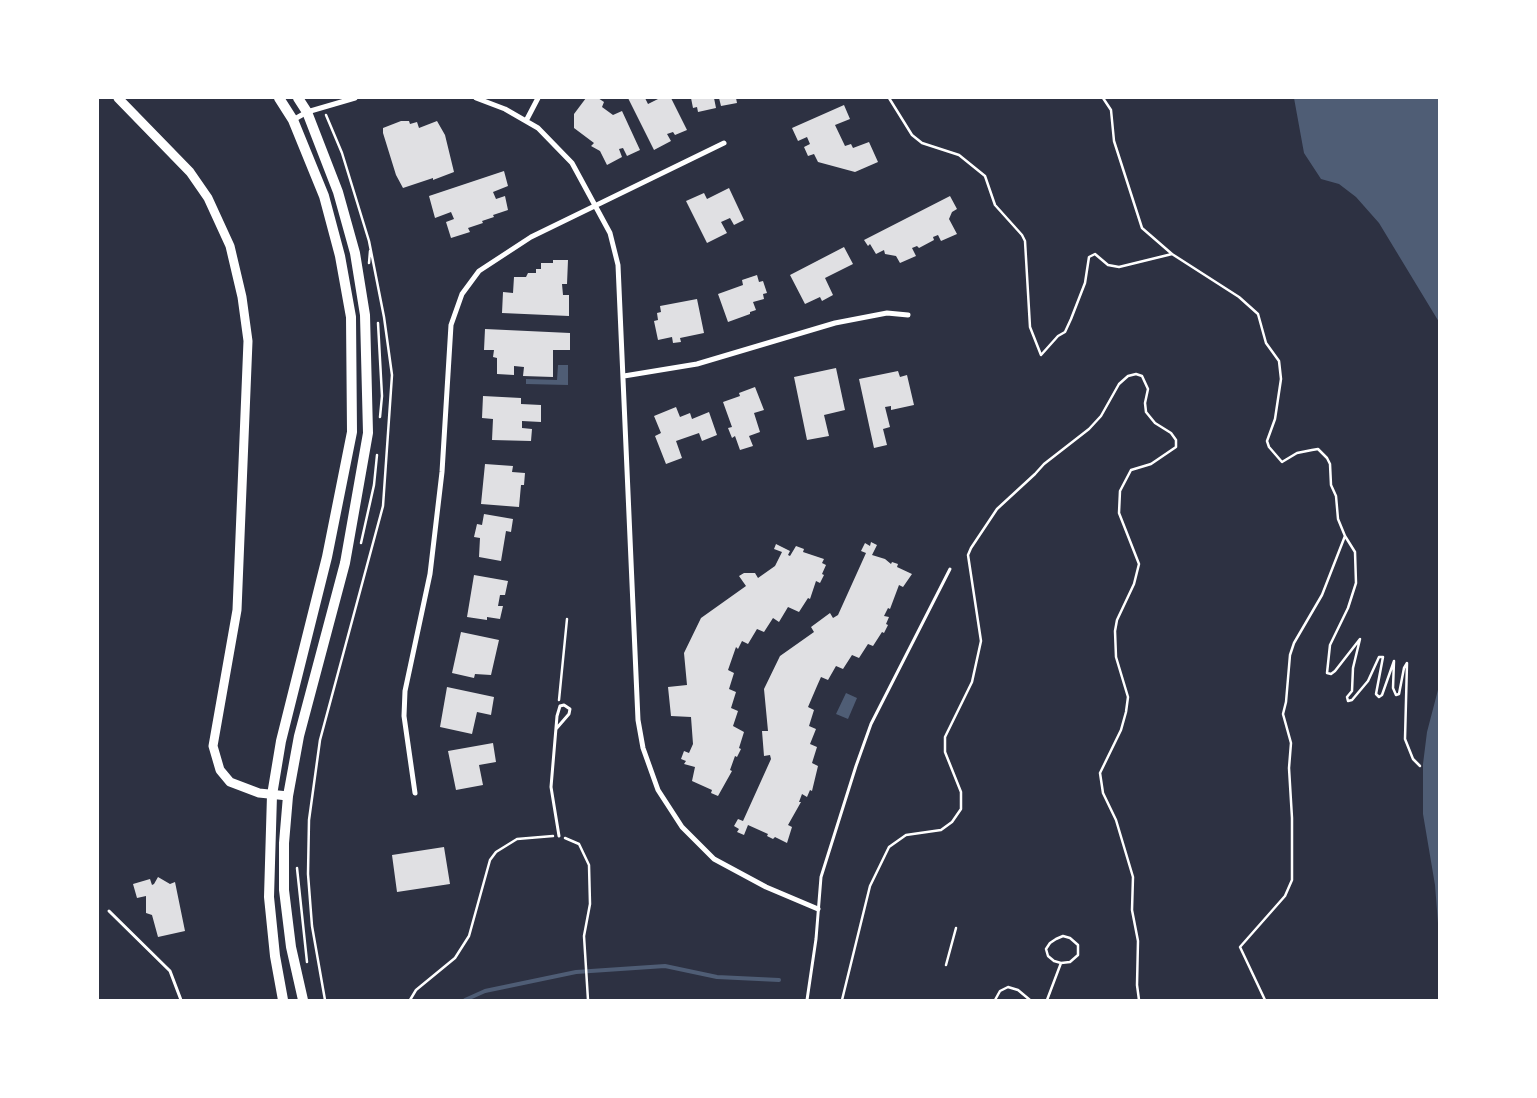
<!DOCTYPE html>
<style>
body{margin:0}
#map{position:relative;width:1537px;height:1098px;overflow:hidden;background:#2d3142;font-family:"Varela Round",sans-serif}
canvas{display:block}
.frame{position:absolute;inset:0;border:99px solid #fff;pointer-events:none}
</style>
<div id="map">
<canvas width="1537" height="1098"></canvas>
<div class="frame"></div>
</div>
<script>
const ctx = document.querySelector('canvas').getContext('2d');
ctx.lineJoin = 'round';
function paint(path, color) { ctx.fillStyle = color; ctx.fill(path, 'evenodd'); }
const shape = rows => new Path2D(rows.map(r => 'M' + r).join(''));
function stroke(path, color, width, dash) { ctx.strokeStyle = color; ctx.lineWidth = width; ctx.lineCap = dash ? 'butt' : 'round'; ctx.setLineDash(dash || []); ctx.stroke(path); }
paint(shape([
 [1294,98,1439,98,1439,322,1379,223,1356,197,1339,184,1321,179,1304,153],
 [558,365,568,365,568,385,526,384,526,379,557,380],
 [1439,686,1439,936,1435,885,1423,814,1423,764,1427,732],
 [846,693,857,698,848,719,836,714]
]), '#4f5d75');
stroke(shape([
 [465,1000,485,991,576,972,665,966,717,977,779,980]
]), '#4f5d75', 4);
paint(shape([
 [586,98,598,98,604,102,602,107,613,115,622,111,640,150,627,156,623,148,619,149,622,157,607,165,600,151,591,146,594,143,574,128,574,114],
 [628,98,645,98,648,104,660,98,671,98,687,130,675,135,673,132,667,134,671,141,654,150],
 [691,98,714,98,716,108,698,112,697,107,693,108],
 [719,98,736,98,737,103,721,106],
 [844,105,850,119,835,125,845,146,851,144,853,148,869,142,878,162,855,172,818,162,814,154,808,156,804,147,810,144,807,137,798,141,792,128],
 [401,121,409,121,410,124,417,122,419,128,437,121,445,135,454,172,433,180,433,178,403,188,396,175,383,133,383,128],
 [504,171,508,186,493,192,496,199,505,196,508,210,493,215,494,217,482,221,483,223,468,228,470,232,451,238,446,222,454,219,451,212,435,218,429,196],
 [729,188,744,220,734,225,730,218,721,222,727,233,707,243,686,201,704,193,707,199],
 [950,196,957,209,952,212,949,219,957,234,941,241,938,235,933,237,934,240,919,248,917,246,912,248,916,256,900,263,896,256,885,254,884,250,876,254,870,244,868,246,864,240],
 [844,247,853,264,825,278,833,295,822,301,820,297,805,304,790,275],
 [553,260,568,260,567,284,562,284,563,295,569,295,569,316,502,313,503,292,513,293,514,277,526,277,528,273,536,273,536,269,541,269,541,263,553,263],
 [757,275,759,282,763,281,767,293,763,294,764,299,753,302,756,310,750,312,750,314,728,322,718,294,743,285,742,280],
 [697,299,704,333,680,338,681,342,673,343,672,337,658,340,654,321,658,320,657,313,661,312,660,306],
 [485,329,570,333,570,350,553,350,553,377,523,376,524,367,514,366,514,375,497,374,497,358,493,357,494,350,484,350],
 [836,368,845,410,824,415,829,436,807,440,794,377],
 [898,371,900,377,907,375,914,405,891,410,891,406,885,407,890,427,883,429,887,445,874,448,859,379],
 [755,387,764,410,754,413,760,432,749,436,753,446,740,450,735,436,732,438,728,428,732,427,723,402,740,396,739,393],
 [483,396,521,398,521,404,541,405,541,422,522,421,522,428,532,429,531,441,492,440,493,419,482,418],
 [676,407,680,417,690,413,692,419,709,412,717,435,702,441,699,433,676,441,682,458,666,464,655,436,661,433,654,416],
 [485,464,513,466,512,472,525,473,524,485,521,485,519,507,481,504],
 [484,514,513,519,511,532,506,531,501,561,479,557,480,538,474,537,477,524,482,525],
 [871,542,877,545,872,555,885,559,891,564,892,562,898,564,897,567,912,574,903,587,899,585,890,609,888,608,884,616,889,617,886,624,888,625,884,633,882,632,873,646,868,644,859,658,852,655,843,669,836,666,828,680,821,677,817,686,808,707,814,710,809,726,816,729,810,744,817,747,812,763,818,766,812,791,810,790,807,797,802,794,799,802,801,802,788,825,792,827,787,843,775,837,773,839,767,836,768,834,748,825,744,835,737,832,739,829,734,826,738,819,743,821,771,759,770,755,764,756,762,731,768,731,764,689,780,656,814,632,811,627,830,613,833,618,838,615,866,553,861,551,865,543,870,546],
 [776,544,790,551,788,555,790,556,796,546,804,549,803,552,824,559,822,563,826,565,822,574,824,575,820,583,816,581,810,599,808,598,799,612,788,607,779,622,773,618,764,632,757,629,748,644,742,641,738,649,736,647,728,670,734,673,729,689,736,692,731,708,738,711,733,726,744,732,739,748,741,749,737,757,735,756,730,770,732,771,718,796,711,793,712,790,692,781,695,767,684,764,686,761,681,759,684,751,689,753,693,744,691,717,671,716,668,687,687,685,684,653,701,618,746,586,739,576,744,573,755,573,758,578,775,566,782,552,774,549],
 [474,575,508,581,505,595,500,595,498,606,503,606,500,619,487,617,487,620,467,617],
 [461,632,499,640,491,675,475,674,474,678,452,673],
 [447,687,494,697,491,715,477,712,472,734,440,727],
 [493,743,496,762,479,765,483,785,456,790,448,751],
 [444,847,450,884,397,892,392,855],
 [158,877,170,884,175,882,185,931,158,937,152,915,146,913,146,896,137,898,133,884,150,879,152,885,154,884]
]), '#e0e0e3');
stroke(shape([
 [889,98,912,135,922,143,959,155,985,176,995,205,1022,235,1025,241,1030,327,1041,355,1058,336,1065,332,1071,319,1085,283,1089,257,1095,254,1108,265,1119,267,1172,254],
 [1103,98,1111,110,1114,141,1142,228,1172,254,1239,297,1258,314,1266,343,1279,361,1281,379,1275,419,1267,441,1269,447,1282,462,1297,453,1312,450,1318,449,1327,458,1330,464,1331,485,1336,496,1338,519,1345,536,1322,595,1294,643,1290,655,1286,702,1283,714,1291,743,1289,768,1292,818,1292,880,1285,896,1240,947,1265,1000],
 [369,263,370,251],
 [378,323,382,396,380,417],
 [1345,536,1355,552,1356,583,1348,608,1330,645,1327,673,1331,674,1335,671,1360,639,1353,668,1352,691,1347,697,1348,701,1352,700,1368,681,1379,657,1383,657,1376,694,1379,697,1382,695,1394,661,1393,688,1396,695,1399,694,1404,668,1407,663,1405,739,1413,759,1420,766],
 [361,543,374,485,377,455],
 [559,700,567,619],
 [565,838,579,844,589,865,590,904,584,936,588,1000],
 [297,868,307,962],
 [946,965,956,928],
 [325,1000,312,926,308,874,309,820,320,740,383,506,392,375,384,317,369,241,342,153,326,115],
 [410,1000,416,990,455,958,469,936,490,860,496,852,517,839,553,836],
 [842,1000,870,886,889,847,906,835,941,830,952,822,961,809,961,792,945,752,945,737,972,682,981,641,968,555,971,548,997,509,1035,474,1044,464,1089,429,1101,416,1119,384,1128,376,1136,374,1142,376,1148,389,1145,403,1146,412,1155,423,1171,433,1176,440,1176,447,1151,464,1131,470,1120,491,1119,513,1139,564,1134,584,1117,620,1115,631,1116,657,1128,697,1126,712,1121,730,1100,773,1103,793,1116,820,1133,877,1132,910,1138,941,1137,985,1139,1000],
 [995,1000,1000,991,1008,987,1018,990,1030,1000],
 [1047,1000,1061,963,1054,961,1048,956,1046,949,1050,943,1056,939,1063,936,1070,938,1078,945,1078,955,1070,962,1061,963]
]), '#fff', 2.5);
stroke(shape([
 [556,729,569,714,570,709,564,705,560,706,557,716,551,787,559,836],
 [109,911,170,971,181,1000],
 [807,1000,816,939,821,877,856,766,871,724,950,569]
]), '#fff', 3);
stroke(shape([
 [476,98,505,109,538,128,572,163,610,233,618,265,638,720,643,748,658,790,682,827,714,859,766,887,818,909],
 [293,120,307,112,355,98],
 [526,121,538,98],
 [624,376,697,364,835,323,887,313,908,315],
 [415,793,404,716,405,691,430,574,442,472,451,325,462,294,479,271,531,237,724,143]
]), '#fff', 5);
stroke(shape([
 [118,98,190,172,208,198,230,246,242,297,248,341,237,610,213,746,220,770,230,782,259,793,288,796]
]), '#fff', 9);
stroke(shape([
 [279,98,293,120,324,196,340,256,351,317,352,432,327,557,281,741,272,795,269,897,275,956,283,1000],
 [298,98,307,112,338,192,355,253,365,315,368,433,345,563,299,736,288,796,284,843,284,890,291,947,303,1000]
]), '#fff', 10);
</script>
